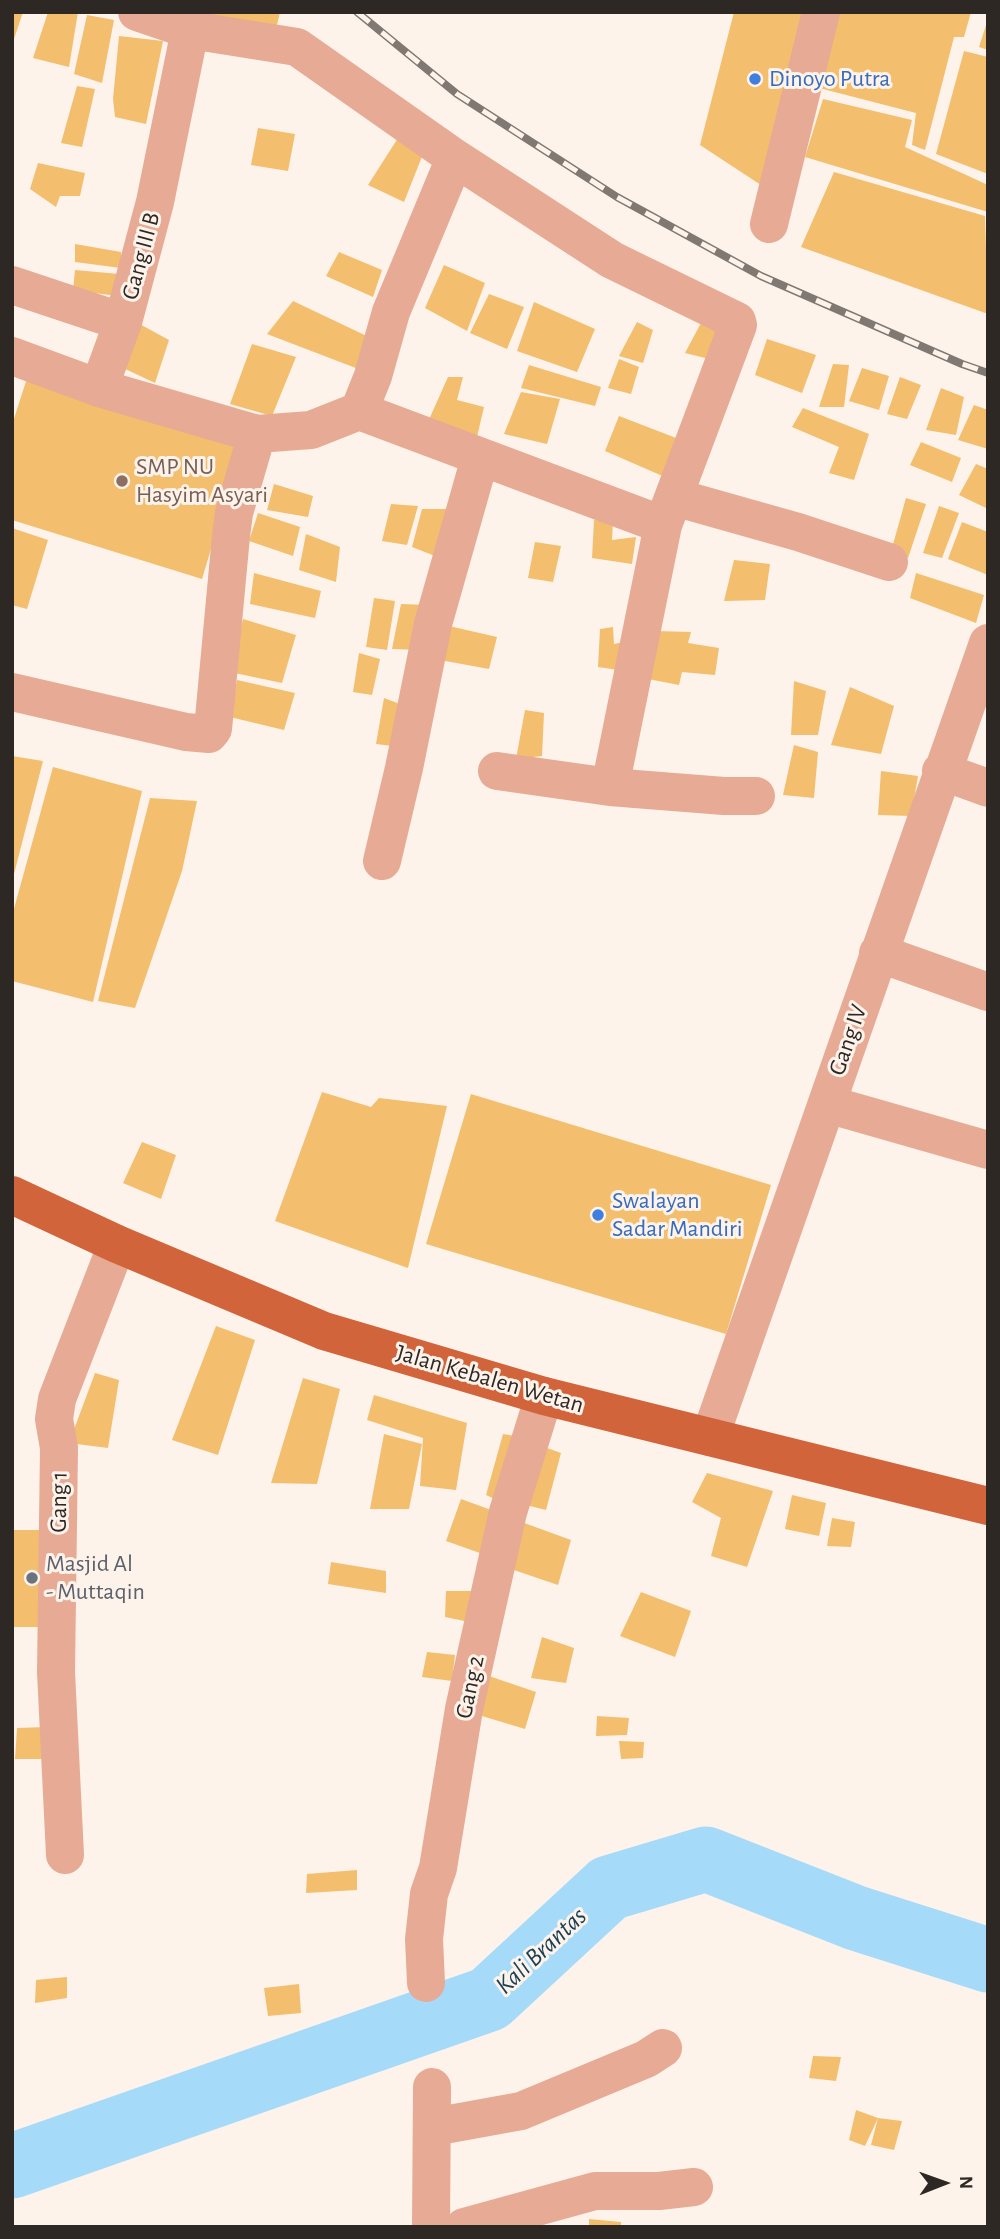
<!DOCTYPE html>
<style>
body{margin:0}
#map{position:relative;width:1000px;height:2239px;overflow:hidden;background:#fef3ea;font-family:"Alegreya Sans",sans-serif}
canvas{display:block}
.frame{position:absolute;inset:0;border:14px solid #2d2824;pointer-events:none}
.north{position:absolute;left:909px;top:2148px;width:70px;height:70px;-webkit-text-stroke:5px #fef3ea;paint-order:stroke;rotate:89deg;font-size:19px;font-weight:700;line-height:28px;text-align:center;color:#2d2824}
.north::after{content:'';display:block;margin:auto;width:24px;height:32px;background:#2d2824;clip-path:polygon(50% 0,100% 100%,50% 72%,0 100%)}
</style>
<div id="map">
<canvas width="1000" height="2239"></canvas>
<div class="frame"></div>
<div class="north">N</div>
</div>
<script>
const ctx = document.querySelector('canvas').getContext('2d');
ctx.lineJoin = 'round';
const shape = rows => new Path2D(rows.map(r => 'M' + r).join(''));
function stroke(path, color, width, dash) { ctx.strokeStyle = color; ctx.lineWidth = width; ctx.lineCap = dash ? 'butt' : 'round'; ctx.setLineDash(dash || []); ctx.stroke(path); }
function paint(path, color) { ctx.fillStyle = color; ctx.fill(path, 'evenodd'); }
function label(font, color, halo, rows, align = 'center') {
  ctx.font = font + ' "Alegreya Sans",sans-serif'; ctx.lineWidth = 6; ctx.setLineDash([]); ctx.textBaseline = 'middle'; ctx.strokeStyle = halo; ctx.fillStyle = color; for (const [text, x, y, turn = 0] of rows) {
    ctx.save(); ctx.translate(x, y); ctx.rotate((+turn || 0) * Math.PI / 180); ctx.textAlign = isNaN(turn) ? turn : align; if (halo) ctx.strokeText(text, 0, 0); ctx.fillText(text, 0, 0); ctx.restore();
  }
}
stroke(shape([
 [12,2166,489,1999,609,1888,706,1859,856,1918,988,1960]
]), '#a6daf9', 65);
paint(shape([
 [12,12,23,12,13,42,12,41],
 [48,12,78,12,69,67,33,58],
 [173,12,280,12,275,34],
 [734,12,811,12,767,189,700,145],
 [836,12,971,12,964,37,954,37,925,150,912,145,916,113,819,88],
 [87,15,114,20,102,83,74,74],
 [987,22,988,22,988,50,979,47],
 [119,36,163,41,146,124,115,117,113,99],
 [964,51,988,57,988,174,936,154],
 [77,86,95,89,82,147,61,143],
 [823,99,912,120,905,147,988,185,988,212,805,157],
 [258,128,295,134,288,171,251,165],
 [398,138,425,149,404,202,368,185],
 [38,163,85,173,80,196,60,196,56,207,30,189],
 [834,172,985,216,988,314,801,247],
 [75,244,121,252,121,268,75,262],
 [339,252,382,270,373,297,326,276],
 [444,265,485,283,467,331,425,308],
 [75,270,119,274,117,296,73,290],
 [489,294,524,307,507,349,470,333],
 [293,301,373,339,361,370,267,334],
 [534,302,595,329,577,372,517,351],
 [702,321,723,334,717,361,685,353],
 [136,322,169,340,155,383,121,367],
 [637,322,653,330,643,363,619,356],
 [767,339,816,355,802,393,755,375],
 [252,344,296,357,272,416,230,404],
 [619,359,639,367,631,394,608,388],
 [833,364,849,365,844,407,819,407],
 [529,365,601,387,595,406,521,388],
 [862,368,889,376,879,410,849,401],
 [28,375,243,442,202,579,12,520,12,425],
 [448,377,463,377,457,400,484,407,476,441,427,424],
 [900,377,921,385,907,419,887,414],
 [941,388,964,397,956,435,926,430],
 [521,392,560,399,547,444,504,434],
 [974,405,988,410,988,449,958,440],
 [803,408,869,434,854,480,829,473,839,447,792,427],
 [619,416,684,441,674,481,605,451],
 [921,442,961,458,952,482,910,465],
 [976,464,988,469,988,509,959,495],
 [274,484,313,496,308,517,267,510],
 [906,498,926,504,908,558,892,548],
 [391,504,418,506,407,545,382,541],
 [939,506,959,513,942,558,923,553],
 [422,509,447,509,440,558,412,547],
 [258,513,300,527,293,556,249,541],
 [594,520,613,521,612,540,636,537,632,564,592,558],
 [962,522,988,532,988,575,948,559],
 [12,528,48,540,27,609,12,605],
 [306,534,340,547,336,582,299,570],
 [535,542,561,546,553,582,528,578],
 [734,560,770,564,765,600,724,601],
 [254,573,321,591,315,618,250,604],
 [916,573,984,595,976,623,910,598],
 [374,598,395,601,387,650,366,647],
 [401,604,429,605,423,650,392,649],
 [243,619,296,635,282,683,230,672],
 [449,626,497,637,489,669,440,660],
 [613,627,614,644,628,641,625,671,598,667,600,629],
 [655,631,691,632,688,643,719,648,715,675,682,672,679,685,648,679],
 [359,653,380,659,372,695,353,692],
 [237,680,295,693,284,730,230,717],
 [794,681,826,691,818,735,791,735],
 [850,687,894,706,881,754,831,745],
 [384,698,408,707,401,747,376,744],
 [525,710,544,713,542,756,516,759],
 [794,745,818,752,814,798,783,795],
 [12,756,43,761,13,878,12,878],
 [53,767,142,791,93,1002,12,981,12,916],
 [881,771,918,776,911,816,878,815],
 [150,798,197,801,182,871,135,1008,98,1001],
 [322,1092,371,1107,379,1098,447,1106,408,1268,275,1221],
 [471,1094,771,1185,726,1334,426,1244],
 [142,1142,176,1155,161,1199,123,1183],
 [216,1326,255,1340,218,1455,172,1440],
 [95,1373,119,1380,108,1448,69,1443],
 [303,1378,340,1389,317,1484,271,1483],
 [374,1395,467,1423,456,1490,420,1486,423,1438,367,1420],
 [384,1434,422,1444,409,1509,370,1509],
 [503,1434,527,1438,508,1505,486,1495],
 [536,1444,561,1453,546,1510,522,1504],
 [707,1473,773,1491,747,1567,711,1556,721,1518,692,1502],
 [792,1495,826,1503,819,1536,785,1529],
 [461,1499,505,1515,494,1558,446,1541],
 [832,1518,855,1522,851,1547,827,1546],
 [516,1520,571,1540,558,1585,502,1566],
 [12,1530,51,1530,51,1627,12,1627],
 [331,1562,386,1571,386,1593,328,1584],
 [446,1591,479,1591,474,1623,445,1617],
 [641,1592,691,1611,675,1657,620,1636],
 [542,1637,574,1648,566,1683,531,1678],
 [427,1652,455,1655,452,1681,422,1677],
 [483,1674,536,1692,525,1729,472,1713],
 [597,1716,629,1718,627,1735,596,1736],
 [46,1727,45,1759,15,1759,17,1728],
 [619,1741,644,1742,643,1758,621,1759],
 [357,1870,357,1890,306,1893,307,1874],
 [67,1977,67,1998,35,2003,36,1980],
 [299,1984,301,2013,268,2016,264,1988],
 [813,2056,841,2057,836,2081,809,2078],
 [856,2110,878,2118,902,2121,894,2150,871,2145,878,2118,865,2146,849,2140],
 [589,2219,621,2222,621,2227,589,2227]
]), '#f3be6e');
stroke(shape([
 [137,12,190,30,297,47,455,158,612,260,737,321,738,325,663,525,610,787],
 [455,158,391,312,373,376,359,411,663,525],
 [769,224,821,12],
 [12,285,123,322],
 [12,356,99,388,123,322,155,202,190,30],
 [257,434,311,430,359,411],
 [674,497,798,532,889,562],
 [12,692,186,732,209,734,213,729,231,536,234,513,257,434,99,388],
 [497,771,610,787,724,796,756,796],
 [941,771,988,788],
 [382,861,404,768,433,624,480,458],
 [878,953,988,992],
 [827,1104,988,1150],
 [710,1437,988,643],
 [65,1855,56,1672,59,1448,54,1419,57,1399,117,1244],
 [426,1983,424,1939,429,1894,438,1868,464,1709,508,1512,544,1396],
 [433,2127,521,2111,646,2059,663,2048],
 [431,2227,432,2087],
 [464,2227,595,2191,659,2191,694,2187]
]), '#e7aa94', 38);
stroke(shape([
 [12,1195,117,1244,324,1331,544,1396,988,1506]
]), '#d1643b', 38);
const rail = shape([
 [357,12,457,94,617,197,761,276,962,364,988,373]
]);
stroke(rail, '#807973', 8);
stroke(rail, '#fef3ea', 5, [16]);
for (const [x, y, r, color] of [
 [755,79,7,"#3f7fe0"],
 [122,481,7,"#8d6e63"],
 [598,1215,7,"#3f7fe0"],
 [32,1578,7,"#6b7280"]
]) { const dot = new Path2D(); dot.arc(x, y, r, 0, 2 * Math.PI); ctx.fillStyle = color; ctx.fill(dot); stroke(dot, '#fef3ea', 2.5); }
label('24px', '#366cbe', '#fef3ea', [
 ["Dinoyo Putra",769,79],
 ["Swalayan",612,1201],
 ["Sadar Mandiri",612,1229]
], 'left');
label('24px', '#2d2824', '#fef3ea', [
 ["Gang III B",141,256,-75],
 ["Gang IV",848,1040,-71],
 ["Jalan Kebalen Wetan",490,1379,16],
 ["Gang 1",59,1502,-89],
 ["Gang 2",470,1687,-78]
]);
label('24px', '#785e54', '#fef3ea', [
 ["SMP NU",136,467],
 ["Hasyim Asyari",136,495]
], 'left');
label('24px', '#5b616d', '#fef3ea', [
 ["Masjid Al",46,1564],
 ["- Muttaqin",46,1592]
], 'left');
label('italic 26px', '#194156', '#fef3ea', [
 ["Kali Brantas",541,1951,-43]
]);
</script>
